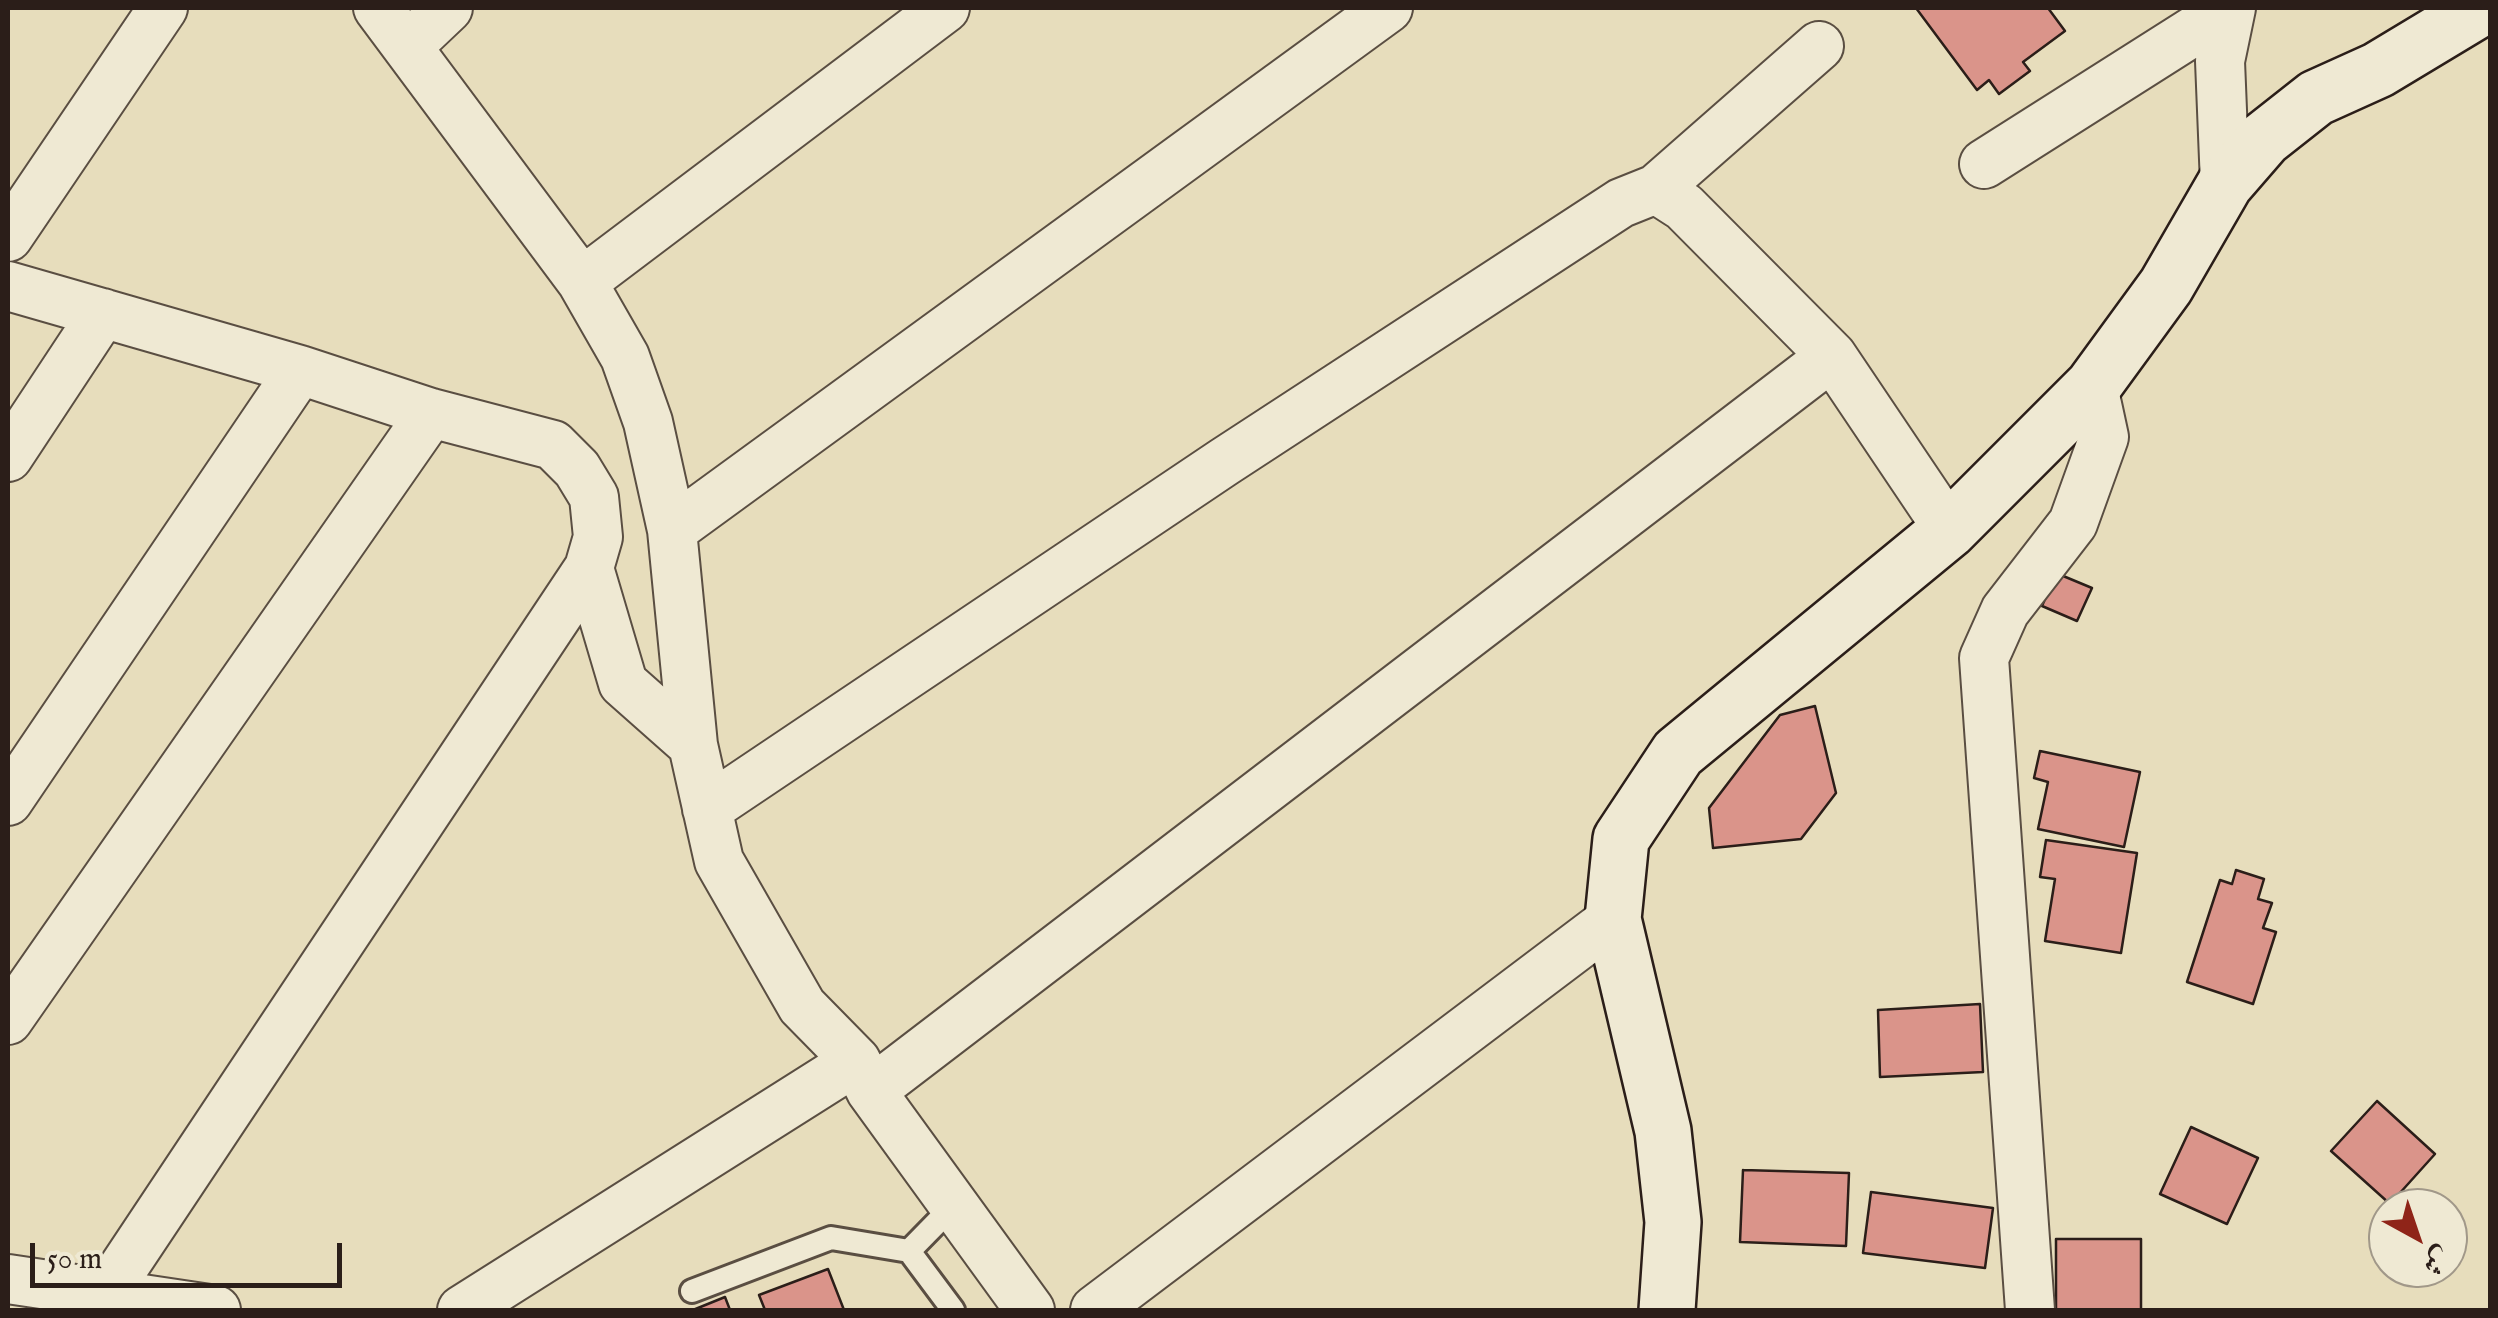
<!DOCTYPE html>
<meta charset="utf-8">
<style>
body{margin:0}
#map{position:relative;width:2498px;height:1318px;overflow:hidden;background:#e7ddbc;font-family:"IM FELL English",Amiri,serif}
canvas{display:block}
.frame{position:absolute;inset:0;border:10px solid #2b1e19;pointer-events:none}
.north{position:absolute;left:2368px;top:1188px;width:100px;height:100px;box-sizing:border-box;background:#efe9d3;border:2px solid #a19889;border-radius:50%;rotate:140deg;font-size:28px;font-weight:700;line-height:40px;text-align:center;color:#2b1e19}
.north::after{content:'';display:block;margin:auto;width:35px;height:45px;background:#8f2418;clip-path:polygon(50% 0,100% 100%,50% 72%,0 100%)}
.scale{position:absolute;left:30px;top:1243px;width:312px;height:45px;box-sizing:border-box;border:5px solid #2b1e19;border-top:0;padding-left:12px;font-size:30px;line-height:35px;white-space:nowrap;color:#2b1e19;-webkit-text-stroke:8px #efe9d3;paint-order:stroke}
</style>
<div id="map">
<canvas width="2498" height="1318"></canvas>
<div class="frame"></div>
<div class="north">ش</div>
<div class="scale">50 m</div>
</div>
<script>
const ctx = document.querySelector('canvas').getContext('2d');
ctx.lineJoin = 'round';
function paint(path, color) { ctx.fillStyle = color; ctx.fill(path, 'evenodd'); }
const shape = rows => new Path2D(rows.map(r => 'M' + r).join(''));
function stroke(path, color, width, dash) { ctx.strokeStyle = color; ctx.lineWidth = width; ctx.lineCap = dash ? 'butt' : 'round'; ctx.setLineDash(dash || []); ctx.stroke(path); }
const building = shape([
 [1916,8,2048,8,2065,31,2023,62,2030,71,1999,94,1989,80,1977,90,1916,8],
 [2056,573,2092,588,2077,621,2042,606,2056,573],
 [1815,706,1836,793,1801,839,1713,848,1709,808,1780,715,1815,706],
 [2040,751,2140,772,2124,847,2038,829,2048,782,2034,778,2040,751],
 [2046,840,2137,853,2121,953,2045,941,2055,879,2040,877,2046,840],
 [2236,870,2264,879,2258,899,2272,903,2263,928,2276,932,2253,1004,2187,982,2220,880,2232,884,2236,870],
 [1980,1004,1983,1072,1880,1077,1878,1010,1980,1004],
 [2377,1101,2435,1154,2390,1204,2331,1151,2377,1101],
 [2191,1127,2258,1158,2227,1224,2160,1194,2191,1127],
 [1743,1170,1849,1173,1846,1246,1740,1242,1743,1170],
 [1871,1192,1993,1208,1985,1268,1863,1253,1871,1192],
 [2056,1239,2141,1239,2141,1310,2056,1310,2056,1239],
 [828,1269,844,1310,765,1310,759,1295,828,1269],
 [725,1297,730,1310,693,1310,725,1297]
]);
paint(building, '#da948a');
stroke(building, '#2b1e19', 2.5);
const lane = shape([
 [909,1251,956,1203],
 [692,1291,831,1238,909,1251,953,1310]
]);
const street = shape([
 [378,8,582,282,625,357,648,422,672,530,693,745,719,861,802,1006,856,1061,871,1091,1030,1310],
 [409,45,448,8],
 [1984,164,2230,8],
 [2225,184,2220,61,2231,8],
 [1656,189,1819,46],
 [8,237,163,8],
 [582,282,945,8],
 [8,286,300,370,431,413,553,445,577,469,594,497,598,537,589,568,105,1295],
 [8,457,103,313],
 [672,530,1388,8],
 [589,568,623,683,693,745],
 [8,801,300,370],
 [707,809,1224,462,1621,203,1656,189,1684,207,1832,356,1949,530],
 [8,1020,431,413],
 [871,1091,1832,356],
 [8,1279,216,1310],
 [462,1310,856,1061],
 [1095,1310,1613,919],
 [2030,1310,1984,658,2005,611,2073,523,2104,437,2093,386]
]);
const secondary = shape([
 [1667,1310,1673,1222,1663,1131,1613,919,1621,839,1678,753,1949,530,2093,386,2166,286,2225,184,2264,139,2316,98,2378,70,2481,8]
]);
stroke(lane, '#5a4e42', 28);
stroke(street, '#5a4e42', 52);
stroke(secondary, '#2b1e19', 60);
stroke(lane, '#efe9d3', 22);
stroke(street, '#efe9d3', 48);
stroke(secondary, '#efe9d3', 55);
</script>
